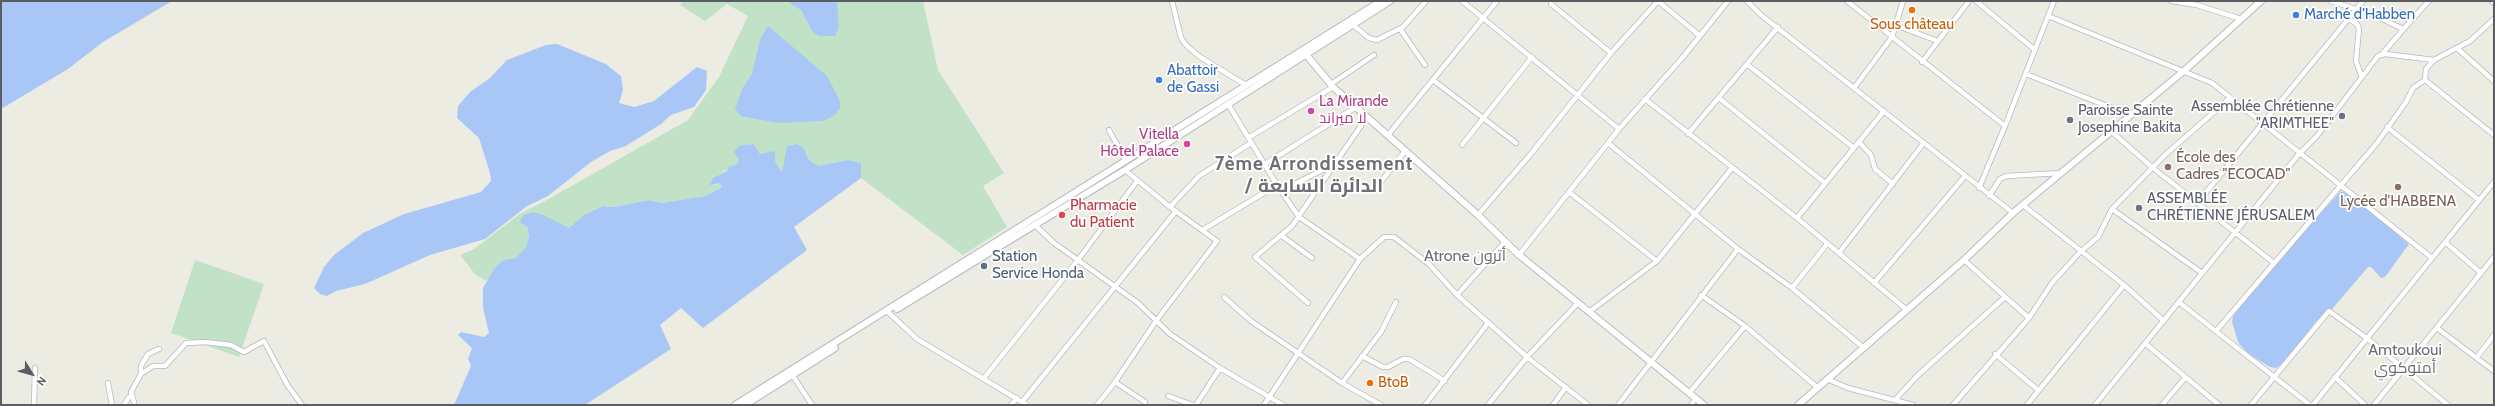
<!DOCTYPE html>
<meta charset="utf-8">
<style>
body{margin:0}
#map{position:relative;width:2495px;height:406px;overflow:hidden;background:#ecece3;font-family:Cabin,sans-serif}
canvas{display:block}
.frame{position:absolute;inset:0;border:2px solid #5b5d62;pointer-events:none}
.north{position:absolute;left:12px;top:354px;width:40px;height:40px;-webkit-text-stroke:3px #fff;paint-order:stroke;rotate:127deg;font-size:11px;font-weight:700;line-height:16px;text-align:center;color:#5b5d62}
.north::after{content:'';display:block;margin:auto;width:14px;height:18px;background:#5b5d62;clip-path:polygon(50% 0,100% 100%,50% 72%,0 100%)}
</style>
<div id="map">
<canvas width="2495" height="406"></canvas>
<div class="frame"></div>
<div class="north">N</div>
</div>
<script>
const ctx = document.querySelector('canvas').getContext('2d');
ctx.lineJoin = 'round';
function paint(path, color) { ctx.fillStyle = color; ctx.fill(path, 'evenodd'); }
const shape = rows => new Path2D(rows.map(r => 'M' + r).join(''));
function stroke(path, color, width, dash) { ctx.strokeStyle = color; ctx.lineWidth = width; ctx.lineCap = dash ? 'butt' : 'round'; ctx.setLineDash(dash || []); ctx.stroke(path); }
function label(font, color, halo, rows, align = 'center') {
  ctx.font = font + ' Cabin,Cairo,sans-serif'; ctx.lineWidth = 3.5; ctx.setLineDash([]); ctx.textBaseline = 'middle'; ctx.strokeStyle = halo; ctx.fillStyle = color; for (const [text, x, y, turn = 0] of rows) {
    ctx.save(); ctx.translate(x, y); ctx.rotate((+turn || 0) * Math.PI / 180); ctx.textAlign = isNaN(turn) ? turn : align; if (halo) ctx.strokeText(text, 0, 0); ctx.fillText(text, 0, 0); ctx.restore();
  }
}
paint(shape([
 [683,1,923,1,938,70,1004,173,983,186,1007,227,963,255,861,178,860,163,848,160,818,166,809,160,804,149,782,172,766,154,760,154,754,144,741,145,739,160,736,165,714,177,714,185,720,182,722,187,705,196,662,203,649,200,614,207,603,206,584,215,569,229,533,212,527,227,529,236,526,247,516,258,503,260,486,281,475,274,460,255,474,249,521,213,545,201,688,120,719,77,748,16,727,4,705,21,680,5],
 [195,260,264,284,239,357,171,333]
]), '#c1e2c7');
paint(shape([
 [1,1,172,1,103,42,68,69,1,109],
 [787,1,837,1,839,28,835,36,819,36,813,32,801,10],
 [768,26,827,76,840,101,840,108,835,115,823,121,777,123,741,116,735,109,742,89,752,74,760,40],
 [557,44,606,64,621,76,623,90,619,103,634,107,654,101,697,67,707,71,706,90,694,107,671,115,661,124,626,146,610,151,591,162,548,196,527,206,485,239,430,255,365,284,336,291,327,296,320,294,314,288,324,267,334,255,363,233,404,214,481,192,491,181,490,173,479,138,457,118,458,106,470,92,490,78,507,60,546,45],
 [754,144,760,154,775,151,775,162,782,172,787,146,797,144,804,149,809,160,818,166,848,160,861,163,861,178,794,227,807,250,703,328,681,308,660,325,671,349,585,405,454,405,471,366,468,359,472,348,458,335,461,332,484,337,489,333,483,308,483,288,494,269,503,260,516,258,526,247,529,236,527,227,520,222,523,215,533,212,541,214,569,228,584,215,603,206,614,207,649,200,662,203,705,196,722,187,720,183,709,185,714,177,727,171,729,166,736,165,739,160,734,152,736,149,741,145],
 [2341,191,2352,196,2409,244,2385,277,2381,278,2371,267,2368,267,2333,308,2315,322,2290,357,2276,368,2270,367,2247,353,2238,342,2232,322,2234,311,2292,244]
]), '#a9c7f6');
const street = shape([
 [1172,1,1181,38,1186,45,1200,57,1246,85],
 [1462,1,1619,129],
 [1658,1,1700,36],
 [1747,1,1761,15,2013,213],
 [1847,1,2005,126,2054,1],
 [1976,1,2035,50],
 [2171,1,2197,5,2241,19],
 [2331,1,2376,16,2405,12,2415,16,2429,1],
 [1551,4,1611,53],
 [2048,16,2212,83,2432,258],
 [2376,16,2403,29],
 [2349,19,2357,24,2359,29,2356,61,2361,75],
 [1353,25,1369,38,1377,40,1403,27,1426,1],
 [1895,25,1935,40],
 [1400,29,1425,65],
 [2458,49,2494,81],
 [2382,54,2415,16],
 [1922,62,1969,1],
 [1748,65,1854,148],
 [2026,74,2130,115],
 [1433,80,1516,143],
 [2425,80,2426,69,2434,60,2470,41,2494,19],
 [2425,80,2494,135],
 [1331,84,1374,55],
 [1854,88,1892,37,1903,1],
 [1719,98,1825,183],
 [1645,99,1797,218,1907,310],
 [1228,104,1277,185,1299,217,1360,259],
 [2387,127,2479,200],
 [1109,130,1126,161],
 [2112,132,2153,168,2274,263],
 [1688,134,1778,27],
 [1388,135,1497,1],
 [1248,138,1333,87],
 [1859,142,1871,155,1875,169,1893,184],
 [1608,143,1738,249,1792,288,1864,348],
 [1462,145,1532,57],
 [1265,164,1356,107],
 [1376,188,1405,151],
 [1979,188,2005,126],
 [1281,191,1334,164],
 [1569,192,1657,261],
 [1989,196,2000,179,2006,176,2061,173],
 [2198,202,2363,1],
 [2023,205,2124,285,2164,321],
 [1170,207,1199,176,1251,143],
 [2112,209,2202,273],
 [1478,215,1530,155,1611,53,1658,1],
 [1797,218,1884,111],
 [1035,225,1054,243,1138,303,1170,334,1220,368,1283,405],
 [1204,229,1277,185],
 [1282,236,1312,258],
 [2445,242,2481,273],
 [1839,253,1923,144],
 [1519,255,1619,129,1683,57,1728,1],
 [1964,260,2029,318],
 [1874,283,1965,176],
 [1792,288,1827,244],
 [1457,295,1505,242],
 [1701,295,1745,326,1818,388],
 [1224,297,1251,321,1342,383,1381,405],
 [1308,303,1255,257,1292,226,1367,117],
 [2180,303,2310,405],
 [887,311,917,339,1027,405],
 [1589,312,1657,261,1732,168],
 [2437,328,2494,371],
 [2217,330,2377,143,2406,102,2413,88,2425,80],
 [2146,344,2219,405],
 [1995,354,2038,390],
 [1362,356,1383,367,1388,367,1403,359,1409,359,1445,381],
 [2477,357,2494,335],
 [141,374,153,366,165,366,186,343,205,342,231,345,244,352,264,341,288,386,302,405],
 [793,376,812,405],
 [2335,377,2365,405],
 [984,378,1078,260,1137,181],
 [1827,379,1848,388,1913,405],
 [1115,382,1145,402],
 [108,383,112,405],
 [1342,383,1381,332,1396,302],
 [1690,392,1745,326],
 [1168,396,1193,405],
 [1895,400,1917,376,2005,297],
 [134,402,131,392,141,374,141,366,148,354,159,349],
 [1022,402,1176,211],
 [34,405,35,368],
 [124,405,129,397],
 [1011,405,1017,398],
 [1097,405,1115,382,1156,321,1217,241,1170,207,1125,170],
 [1196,405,1220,368],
 [1264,405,1360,259,1384,237,1394,237,1429,264,1457,295,1527,357,1588,405],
 [1425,405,1488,323],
 [1488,405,1527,357,1578,303],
 [1553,405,1566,387],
 [1618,405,1738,249],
 [1691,405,1696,398],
 [1953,405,2029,318,2052,283,2080,252,2098,237,2112,209,2166,154,2230,98],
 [2027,405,2124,285],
 [2095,405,2299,154,2317,136,2378,56,2385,54,2434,60],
 [2162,405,2185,378],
 [2251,405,2329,311,2368,339,2448,405],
 [2313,405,2494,182],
 [2374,405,2494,257]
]);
const secondary = shape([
 [2493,1,2494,2],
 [1304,52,1333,87,1478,215,1519,255,1704,405],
 [897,309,1125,170,1390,1],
 [735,405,1381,1],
 [745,405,835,348],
 [1798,405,1964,260,2013,213,2185,70,2261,1]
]);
stroke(street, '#b8b9be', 6);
stroke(secondary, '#b8bac0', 8);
stroke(street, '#fff', 4.5);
stroke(secondary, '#fff', 6);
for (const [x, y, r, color] of [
 [1912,10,4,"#e8710a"],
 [2296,15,4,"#3f7fe0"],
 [1159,80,4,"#3f7fe0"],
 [1311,111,4,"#d1479c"],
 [2342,116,4,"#6b7280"],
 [2070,120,4,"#6b7280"],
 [1187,144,4,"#d1479c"],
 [2168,167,4,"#8d6e63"],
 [2398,187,4,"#8d6e63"],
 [2139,208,4,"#6b7280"],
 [1062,215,4,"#e0444e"],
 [984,266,4,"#5c6f8a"],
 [1370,383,4,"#e8710a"]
]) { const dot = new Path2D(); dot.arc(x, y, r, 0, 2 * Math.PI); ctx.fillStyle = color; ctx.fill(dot); stroke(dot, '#fff', 1.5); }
label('15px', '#366cbe', '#fff', [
 ["Marché d'Habben",2304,15],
 ["Abattoir",1167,71],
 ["de Gassi",1167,88]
], 'left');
label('15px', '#c56008', '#fff', [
 ["Sous château",1912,25],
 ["BtoB",1378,383,"left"]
]);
label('15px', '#b23c85', '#fff', [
 ["La Mirande",1319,102],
 ["لا ميراند",1319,119],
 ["Vitella",1179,135,"right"],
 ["Hôtel Palace",1179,152,"right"]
], 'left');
label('15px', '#5b616d', '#fff', [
 ["Assemblée Chrétienne",2334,107,"right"],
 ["\"ARIMTHEE\"",2334,124,"right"],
 ["Paroisse Sainte",2078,111],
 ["Josephine Bakita",2078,128],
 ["ASSEMBLÉE",2147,199],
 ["CHRÉTIENNE JÉRUSALEM",2147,216]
], 'left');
label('15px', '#785e54', '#fff', [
 ["École des",2176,158],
 ["Cadres \"ECOCAD\"",2176,175],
 ["Lycée d'HABBENA",2398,202,"center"]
], 'left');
label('15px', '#be3a42', '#fff', [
 ["Pharmacie",1070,206],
 ["du Patient",1070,223]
], 'left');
label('15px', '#4e5e75', '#fff', [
 ["Station",992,257],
 ["Service Honda",992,274]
], 'left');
label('16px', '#6c6f74', '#fff', [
 ["Atrone أترون",1465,256],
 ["Amtoukoui",2405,350],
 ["أمتوكوي",2405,368]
]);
ctx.letterSpacing = '1px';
label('bold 19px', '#6c6f74', '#fff', [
 ["7ème Arrondissement",1314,164],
 ["/ الدائرة السابعة",1314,186]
]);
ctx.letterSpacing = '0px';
</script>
